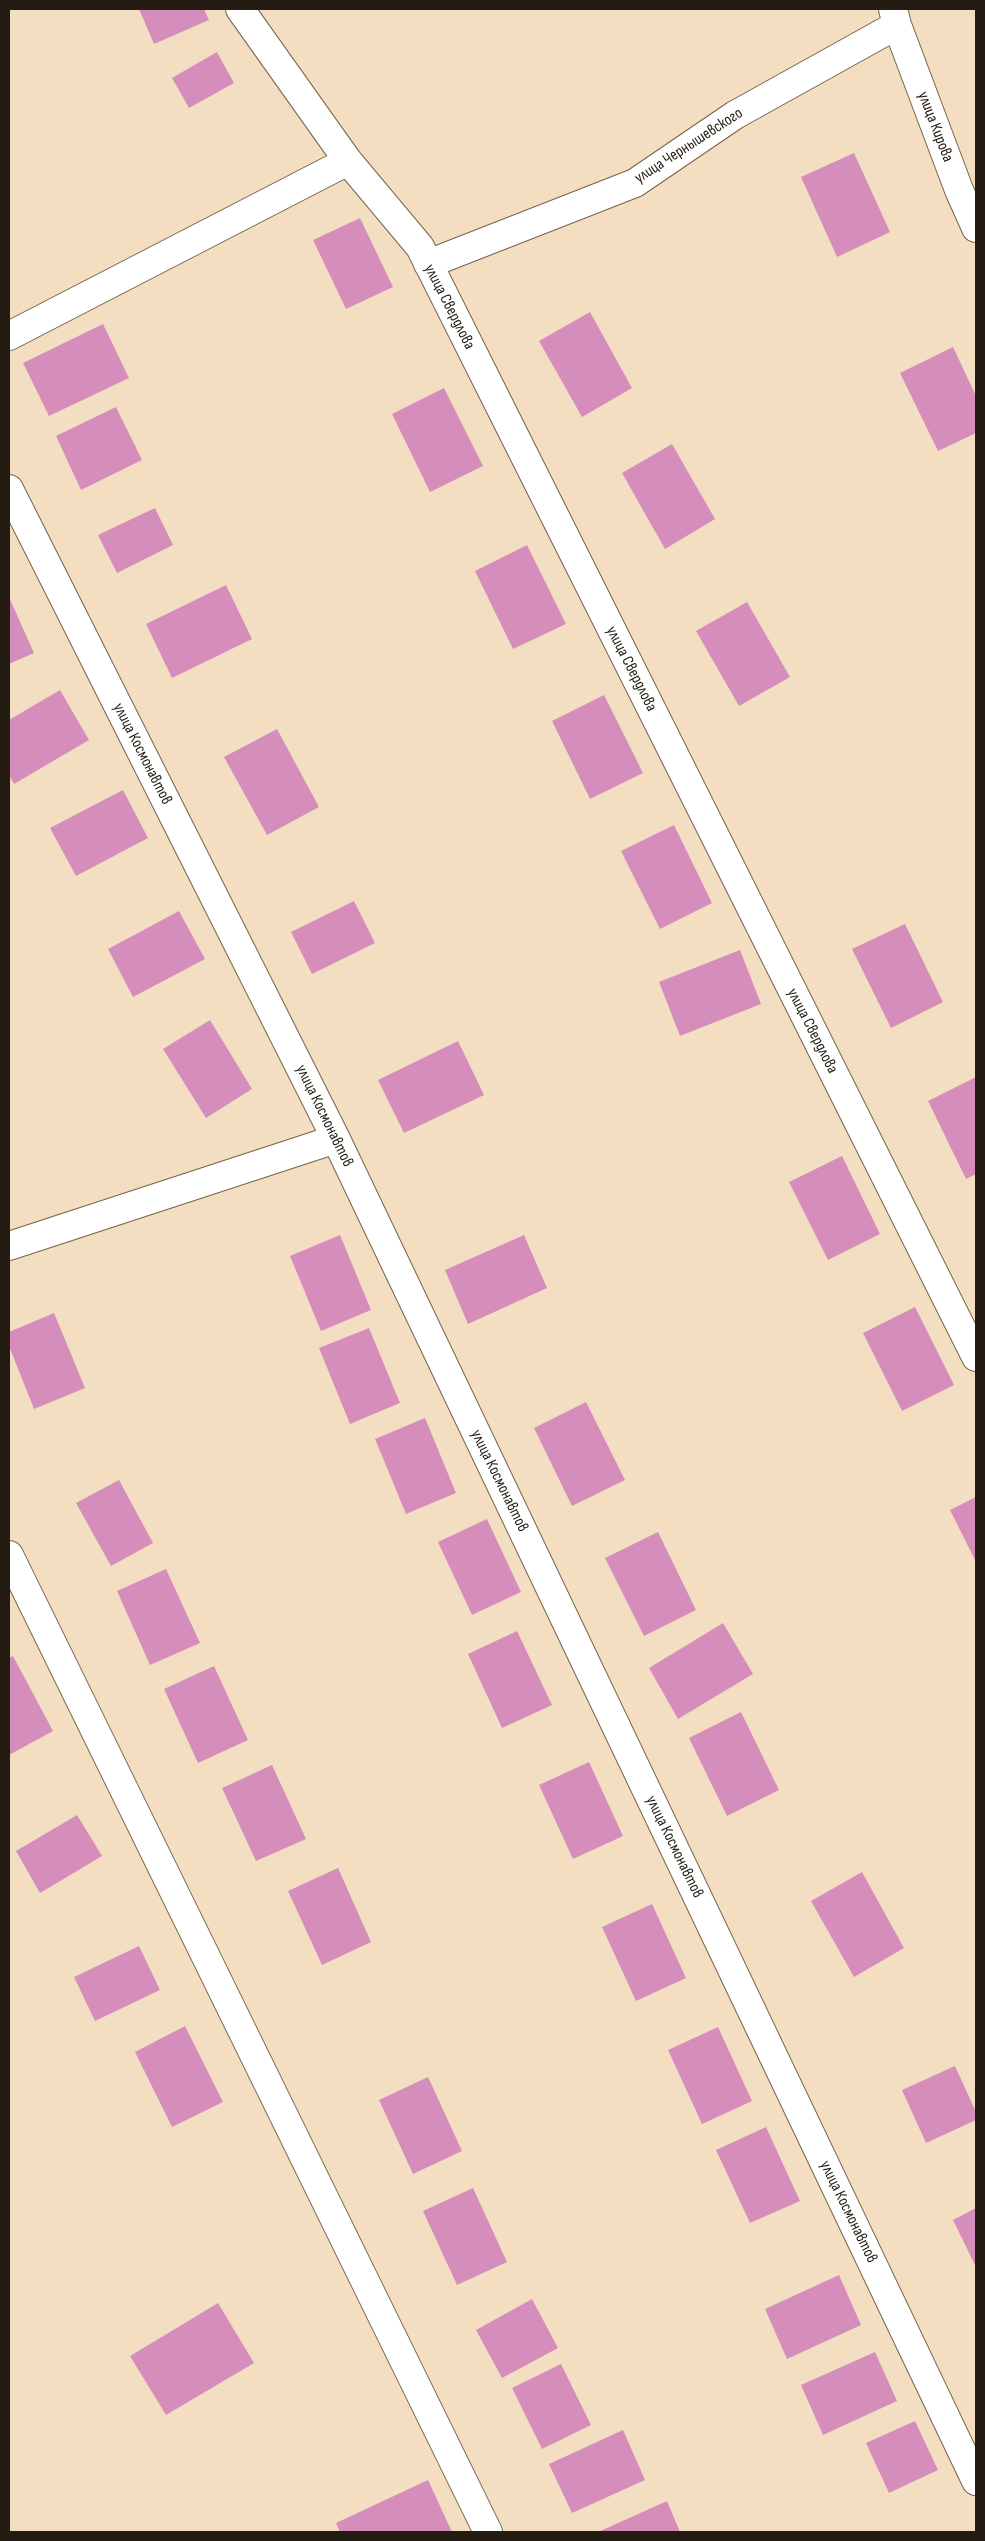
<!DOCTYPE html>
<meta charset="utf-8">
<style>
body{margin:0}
#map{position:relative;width:985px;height:2541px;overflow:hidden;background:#f3dec2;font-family:"Sofia Sans Condensed",sans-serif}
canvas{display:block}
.frame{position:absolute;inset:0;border:10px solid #241c12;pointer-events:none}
</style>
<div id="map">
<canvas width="985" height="2541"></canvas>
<div class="frame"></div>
</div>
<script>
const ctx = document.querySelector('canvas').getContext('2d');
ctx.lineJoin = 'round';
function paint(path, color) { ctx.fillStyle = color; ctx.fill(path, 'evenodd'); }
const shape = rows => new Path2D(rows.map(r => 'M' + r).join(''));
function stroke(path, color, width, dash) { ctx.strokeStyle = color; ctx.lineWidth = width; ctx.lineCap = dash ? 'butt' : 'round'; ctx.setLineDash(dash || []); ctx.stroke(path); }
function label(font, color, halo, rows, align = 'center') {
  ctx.font = font + ' "Sofia Sans Condensed",sans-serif'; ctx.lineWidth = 4.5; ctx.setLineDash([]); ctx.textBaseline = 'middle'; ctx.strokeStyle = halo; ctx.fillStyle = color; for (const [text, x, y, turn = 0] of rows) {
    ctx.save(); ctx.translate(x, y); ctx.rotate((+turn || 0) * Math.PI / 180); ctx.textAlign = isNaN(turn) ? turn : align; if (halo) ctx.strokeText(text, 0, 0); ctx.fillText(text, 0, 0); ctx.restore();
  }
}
paint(shape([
 [139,9,204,9,209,20,154,44],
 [217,52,234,83,189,108,172,78],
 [854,153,890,232,837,257,801,177],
 [360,218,393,287,346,309,313,240],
 [590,312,632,388,582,417,539,341],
 [103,324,129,378,49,416,23,363],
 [953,347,976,396,976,433,938,451,900,373],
 [444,388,483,466,430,492,392,414],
 [116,407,142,460,81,490,56,436],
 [672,444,715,519,665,549,622,473],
 [155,508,173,545,117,573,98,535],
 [527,545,566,624,513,649,475,571],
 [226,585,252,639,172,678,146,624],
 [9,597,34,653,9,664],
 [747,602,790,677,739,706,696,631],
 [60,690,89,740,14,784,9,775,9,720],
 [604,695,643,773,590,799,552,721],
 [277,729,319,807,267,835,224,757],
 [123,790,148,838,76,876,50,828],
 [674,825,712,903,660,929,621,851],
 [354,901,375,943,312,974,291,932],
 [179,911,205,959,133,997,108,949],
 [905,924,943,1002,891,1028,852,949],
 [740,950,761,1004,680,1036,659,982],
 [210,1020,252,1089,206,1118,163,1049],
 [458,1041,484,1095,404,1133,378,1080],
 [976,1077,976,1174,966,1179,928,1101],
 [842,1156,880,1234,828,1260,789,1182],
 [340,1235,371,1310,321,1331,290,1256],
 [524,1235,547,1288,468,1324,445,1270],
 [915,1307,954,1385,902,1411,863,1333],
 [54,1313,85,1388,34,1409,9,1346,9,1332],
 [369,1328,400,1403,350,1424,319,1348],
 [586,1402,625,1480,572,1506,534,1428],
 [425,1418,456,1493,406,1514,375,1439],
 [119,1480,153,1543,111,1566,76,1503],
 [976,1497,976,1562,950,1510],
 [487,1519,521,1592,472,1615,438,1542],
 [658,1532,696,1610,644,1636,605,1558],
 [166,1569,200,1643,150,1665,117,1591],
 [723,1623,753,1674,678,1719,649,1668],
 [517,1631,552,1705,502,1728,468,1654],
 [13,1656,53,1731,9,1755,9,1658],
 [214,1666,248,1740,198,1763,164,1689],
 [741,1712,779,1790,727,1816,689,1738],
 [589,1762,623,1836,573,1859,539,1785],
 [272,1765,306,1839,256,1861,222,1788],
 [77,1815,102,1856,40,1893,16,1851],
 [338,1868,371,1942,322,1965,288,1891],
 [862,1872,904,1948,854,1977,811,1901],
 [652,1904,686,1978,636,2001,602,1927],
 [139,1946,160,1990,95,2021,74,1977],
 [185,2026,223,2102,172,2127,135,2052],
 [718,2027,752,2101,702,2124,668,2050],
 [955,2066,976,2112,976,2120,926,2143,902,2090],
 [428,2077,462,2151,413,2174,379,2100],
 [766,2127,800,2201,750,2223,716,2150],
 [473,2188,507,2262,457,2285,423,2211],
 [976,2208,976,2267,953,2220],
 [839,2275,861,2325,787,2359,765,2309],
 [532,2299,558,2348,502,2378,476,2330],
 [218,2303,254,2363,166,2415,130,2356],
 [875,2352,897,2401,823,2435,801,2385],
 [561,2364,591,2425,542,2449,512,2388],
 [915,2421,938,2470,889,2493,866,2443],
 [623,2430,645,2480,572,2513,549,2464],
 [428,2480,452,2532,340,2532,336,2523],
 [667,2501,680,2532,598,2532]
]), '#d58ebc');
const street = shape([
 [240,9,348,161,420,247,976,1357],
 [897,25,959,190,976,228],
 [428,264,635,183,735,115,897,25,893,9],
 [9,336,348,161],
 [9,489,336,1139,976,2481],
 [9,1246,336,1139],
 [9,1555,488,2532]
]);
stroke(street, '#75634a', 30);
stroke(street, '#fff', 28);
label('16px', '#241c12', '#fff', [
 ["улица Кирова",935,127,69],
 ["улица Чернышевского",689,146,-33],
 ["улица Свердлова",449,307,63],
 ["улица Свердлова",631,669,63],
 ["улица Космонавтов",142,754,63],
 ["улица Свердлова",812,1031,63],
 ["улица Космонавтов",324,1116,64],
 ["улица Космонавтов",499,1481,64],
 ["улица Космонавтов",674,1847,64],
 ["улица Космонавтов",848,2212,64]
]);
</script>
